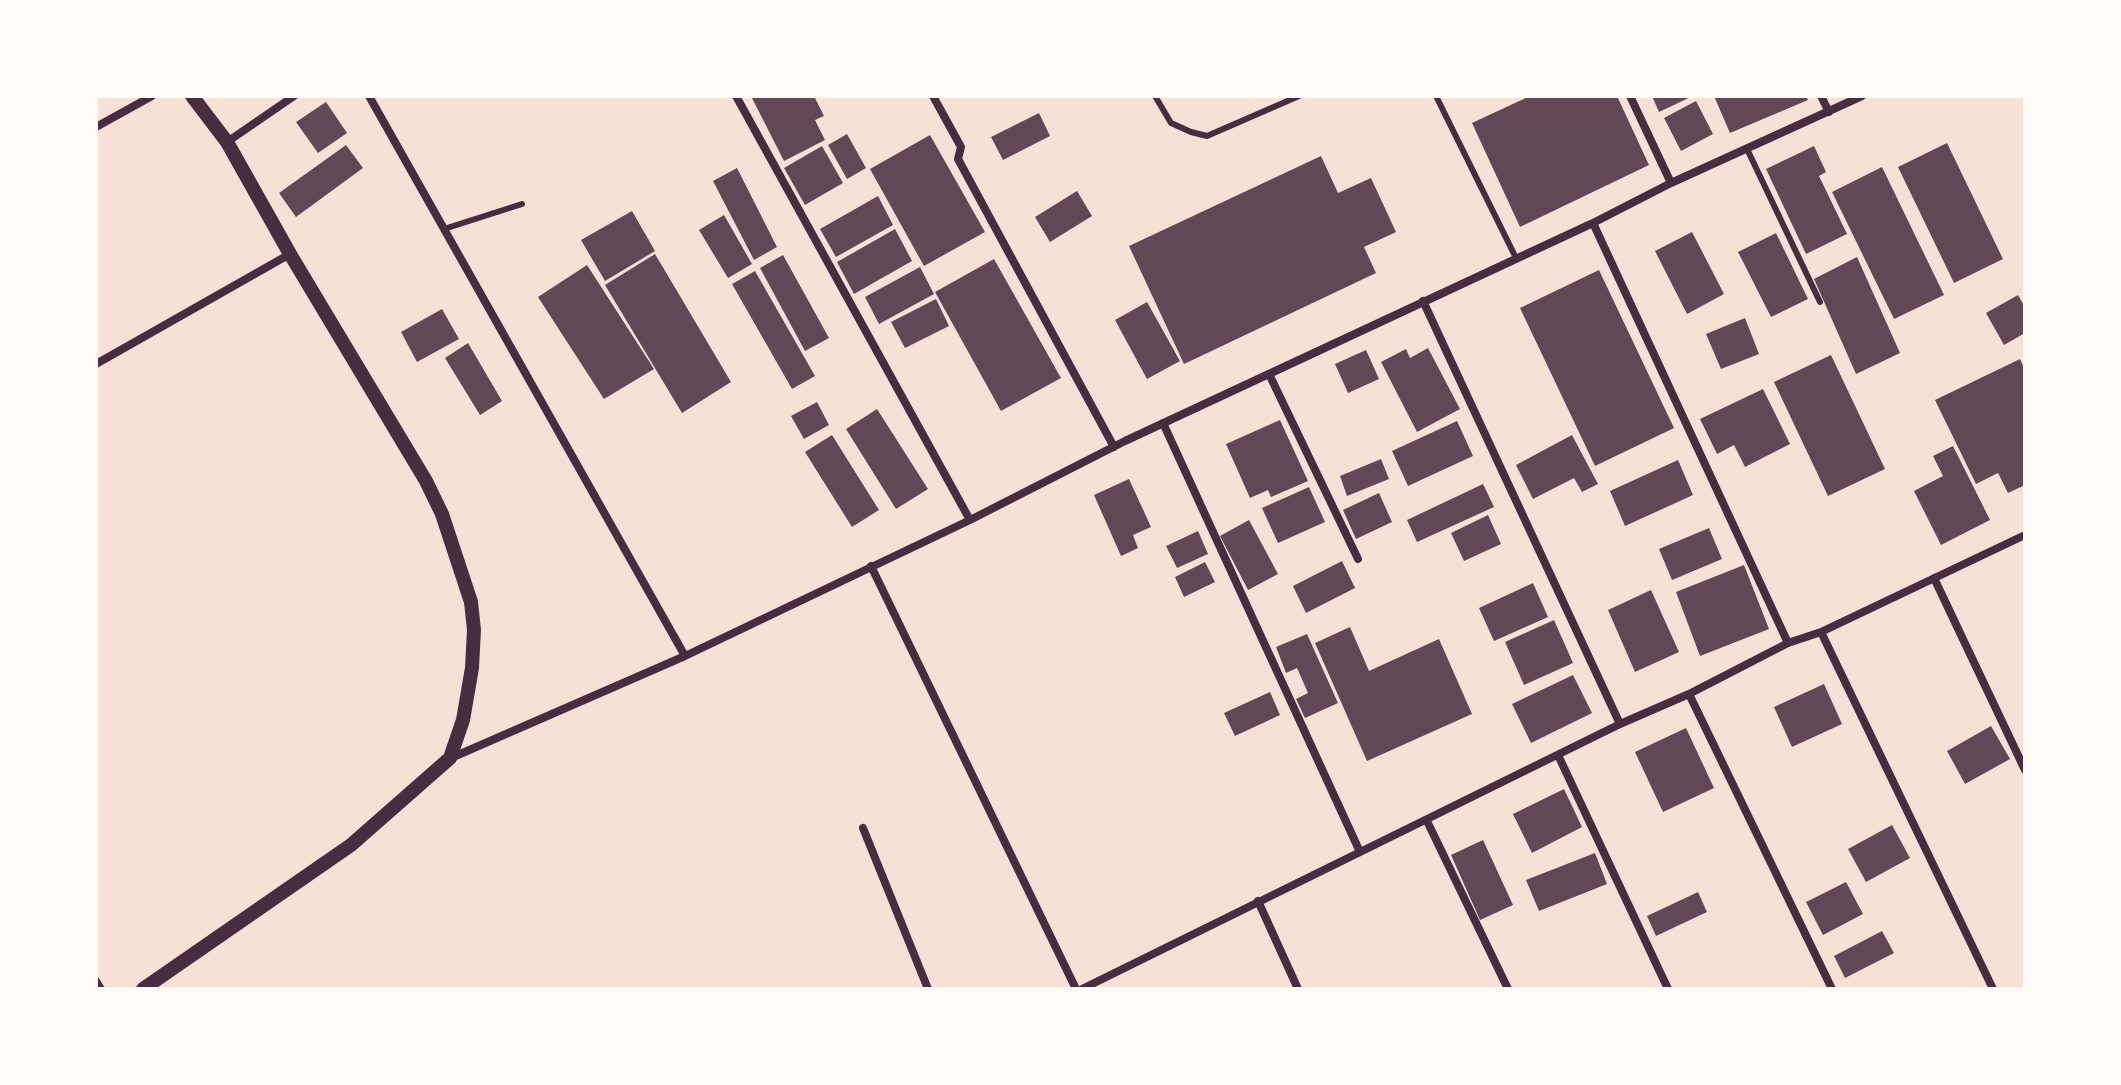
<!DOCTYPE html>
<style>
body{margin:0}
#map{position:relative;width:2121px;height:1085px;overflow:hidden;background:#f7e1d7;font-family:Mulish,sans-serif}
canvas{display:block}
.frame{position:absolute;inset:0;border:98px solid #fffaf5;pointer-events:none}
</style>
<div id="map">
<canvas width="2121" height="1085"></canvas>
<div class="frame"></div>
</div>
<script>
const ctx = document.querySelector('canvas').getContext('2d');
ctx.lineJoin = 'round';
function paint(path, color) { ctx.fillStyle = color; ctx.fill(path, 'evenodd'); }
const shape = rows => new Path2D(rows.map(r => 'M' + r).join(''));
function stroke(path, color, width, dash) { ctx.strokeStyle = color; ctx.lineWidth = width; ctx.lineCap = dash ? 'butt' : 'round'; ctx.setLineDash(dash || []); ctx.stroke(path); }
paint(shape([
 [756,96,814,96,824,116,815,120,825,140,784,161,752,98],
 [1530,96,1617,96,1649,165,1520,227,1472,123],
 [1652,96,1693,96,1659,112],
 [1714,96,1806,96,1808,100,1730,133],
 [1696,101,1713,134,1681,151,1664,118],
 [326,102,347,133,318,153,296,122],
 [1039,113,1050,136,1003,160,991,137],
 [847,134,866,168,847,179,828,145],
 [930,135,985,232,924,266,870,169],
 [1947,143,2003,259,1954,283,1898,167],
 [346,145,363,168,296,217,279,193],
 [822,146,843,183,805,205,784,168],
 [1814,146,1826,172,1819,176,1847,234,1806,254,1766,169],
 [1321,156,1338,193,1371,178,1396,232,1364,247,1376,273,1184,364,1129,246],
 [1882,167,1944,295,1894,319,1832,192],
 [737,168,777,247,754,260,713,181],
 [1077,191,1092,216,1050,242,1035,217],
 [878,196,893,225,836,257,820,229],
 [632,211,655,251,605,281,581,240],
 [724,215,752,264,728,278,699,230],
 [895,229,912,261,854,294,837,262],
 [1692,232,1724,294,1687,314,1655,251],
 [1776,233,1808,299,1771,317,1738,252],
 [655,254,731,382,682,413,605,285],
 [783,255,829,338,805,351,760,268],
 [1857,257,1900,353,1856,374,1814,279],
 [994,259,1061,378,1001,411,935,292],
 [587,265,654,369,604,399,538,297],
 [920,267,934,294,879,324,865,297],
 [1599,270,1674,428,1595,466,1520,308],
 [755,271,815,376,792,389,732,284],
 [2018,295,2025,307,2025,333,2004,345,1986,313],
 [936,299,949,326,905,348,891,322],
 [1147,302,1180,361,1147,379,1115,320],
 [442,309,459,339,417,362,401,332],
 [1745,318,1759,354,1721,369,1706,334],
 [468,343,502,401,480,415,445,358],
 [1428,348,1460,409,1417,432,1381,362,1406,349,1410,358],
 [1366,350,1379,379,1348,393,1335,364],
 [1831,355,1885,469,1828,496,1774,382],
 [2020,359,2025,370,2025,485,2008,493,1998,473,1976,484,1935,400],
 [1763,389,1790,444,1745,467,1734,445,1717,454,1700,419],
 [817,402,829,425,804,439,791,416],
 [877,409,928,489,896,509,846,429],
 [1280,420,1308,481,1271,497,1268,490,1250,498,1226,444],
 [1457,421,1473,456,1408,486,1392,451],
 [832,435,879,510,852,527,805,452],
 [1572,435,1598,484,1582,492,1574,478,1533,499,1516,465],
 [1953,446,1990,520,1941,545,1914,491,1943,476,1933,456],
 [1381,459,1389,479,1347,496,1340,476],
 [1678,460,1693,495,1625,526,1610,491],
 [1129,479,1151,527,1133,535,1138,548,1121,556,1094,495],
 [1483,484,1494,507,1417,542,1407,520],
 [1309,487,1325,522,1278,543,1262,508],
 [1379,493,1392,522,1356,539,1343,510],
 [1488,515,1501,544,1464,561,1451,533],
 [1249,520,1278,574,1248,590,1220,536],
 [1709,528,1722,559,1672,580,1659,549],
 [1198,531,1208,554,1177,568,1166,546],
 [1342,561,1355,588,1306,613,1293,586],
 [1205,562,1215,582,1184,597,1175,577],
 [1744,565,1769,629,1700,656,1676,592],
 [1533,583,1548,617,1494,641,1479,608],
 [1651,590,1679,652,1635,672,1608,610],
 [1554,620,1573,663,1524,685,1505,642],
 [1350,627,1369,671,1439,639,1472,714,1367,761,1315,643],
 [1307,634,1338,703,1305,718,1296,699,1308,693,1297,668,1286,673,1276,647],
 [1573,675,1592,713,1531,743,1512,704],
 [1824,684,1842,724,1792,747,1774,707],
 [1270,692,1280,715,1235,736,1224,713],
 [1991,726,2010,759,1965,784,1947,751],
 [1686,728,1714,788,1663,812,1635,752],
 [1564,789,1582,827,1532,853,1513,814],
 [1892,825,1910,858,1866,882,1848,849],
 [1483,840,1513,905,1480,920,1451,855],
 [1595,853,1607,884,1539,911,1526,880],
 [1846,882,1863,914,1823,935,1806,902],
 [1698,892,1707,912,1656,936,1647,916],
 [1882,931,1894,953,1845,978,1834,956]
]), '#644757');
stroke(shape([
 [1155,96,1171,123,1191,132,1207,136,1299,96],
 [1436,96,1516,258],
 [1747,149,1820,302],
 [444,229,522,204]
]), '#4a2c40', 6);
stroke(shape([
 [369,96,685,656],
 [736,96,970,520],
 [933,96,961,147,958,159,1114,447],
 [1630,96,1671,183],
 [1821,96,1829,112],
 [96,127,152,96],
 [227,142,294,96],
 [1593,223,1788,643],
 [1423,301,1620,724],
 [96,364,290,254],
 [1269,374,1358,559],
 [1163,423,1360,852],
 [871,566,1076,989],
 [1934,578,2025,770],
 [1821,632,1993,989],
 [1689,694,1832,989],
 [1558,755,1668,989],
 [451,758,685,656,970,520,1125,441,1593,223,1671,183,1862,96],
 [1427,821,1508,989],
 [863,828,928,989],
 [1258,901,1298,989],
 [96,981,101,989],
 [1082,989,1620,724,1689,694,1788,643,1821,632,2025,535]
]), '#4a2c40', 8);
stroke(shape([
 [143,989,351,845,450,758,463,720,472,668,474,630,471,602,442,514,426,481,290,254,227,142,192,96]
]), '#4a2c40', 14);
</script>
